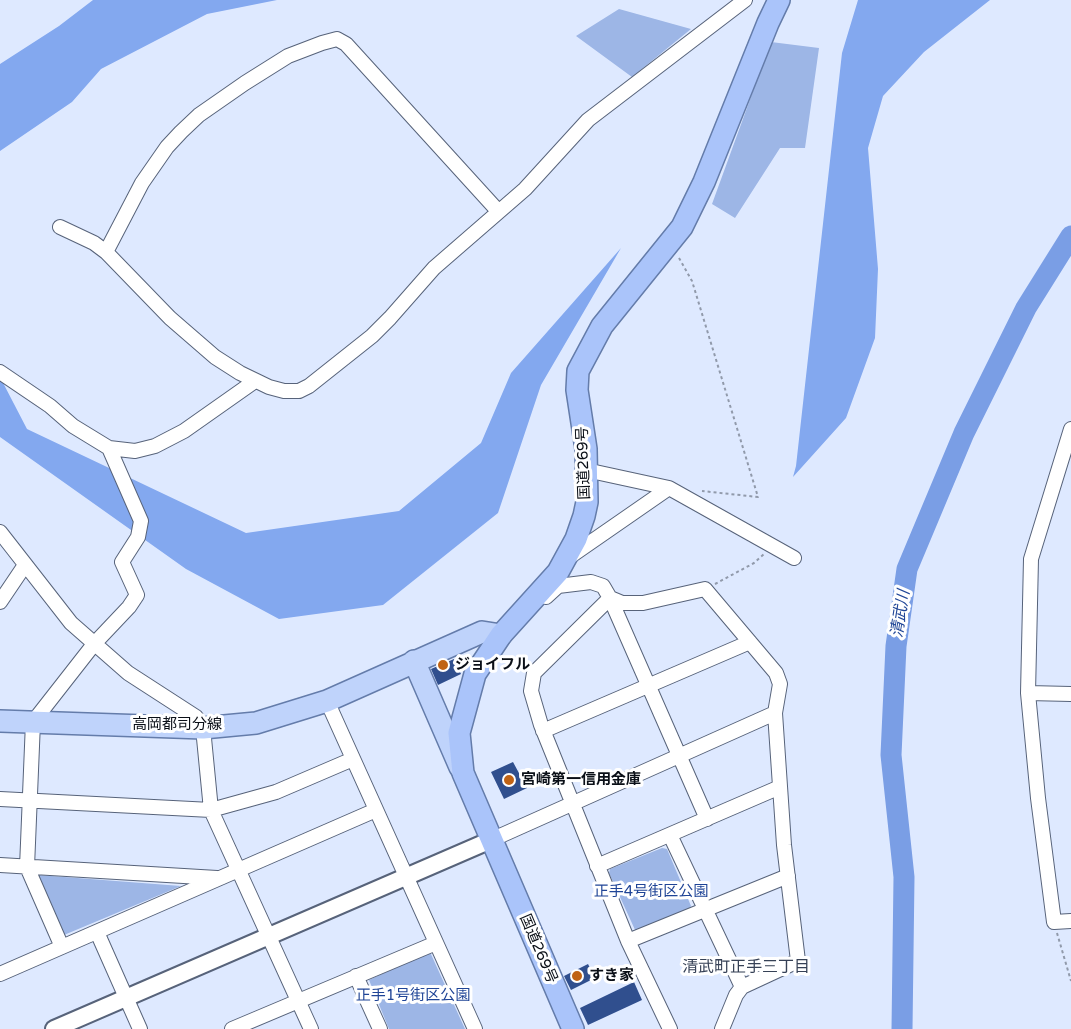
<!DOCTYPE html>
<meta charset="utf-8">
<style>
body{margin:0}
canvas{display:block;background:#dee9ff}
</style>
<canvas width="1071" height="1029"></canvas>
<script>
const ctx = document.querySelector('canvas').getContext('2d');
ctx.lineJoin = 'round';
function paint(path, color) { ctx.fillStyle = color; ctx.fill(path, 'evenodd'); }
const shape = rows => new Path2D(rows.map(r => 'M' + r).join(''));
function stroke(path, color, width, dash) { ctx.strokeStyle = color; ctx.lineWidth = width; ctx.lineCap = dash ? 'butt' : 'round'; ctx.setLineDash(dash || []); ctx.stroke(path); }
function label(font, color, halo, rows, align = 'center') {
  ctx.font = font + ' "Varela Round","Noto Sans JP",sans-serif'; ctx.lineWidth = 6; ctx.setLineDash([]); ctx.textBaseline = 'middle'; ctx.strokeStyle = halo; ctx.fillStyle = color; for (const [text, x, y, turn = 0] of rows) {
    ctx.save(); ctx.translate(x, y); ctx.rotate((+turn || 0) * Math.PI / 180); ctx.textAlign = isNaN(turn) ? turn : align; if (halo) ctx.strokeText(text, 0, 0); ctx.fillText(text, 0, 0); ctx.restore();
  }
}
paint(shape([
 [619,9,691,29,632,77,576,36],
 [771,42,819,48,805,148,780,148,735,218,712,204],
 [662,848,667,849,691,906,689,909,636,932,609,873,610,869],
 [38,875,181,886,64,935],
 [430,952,465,1029,389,1029,369,980]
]), '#9db6e6');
paint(shape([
 [93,0,277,0,207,14,101,69,72,102,0,151,0,64,59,26],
 [858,0,990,0,924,52,883,96,868,148,878,269,875,338,846,418,793,477,796,466,842,53],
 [621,248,541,385,498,513,383,605,279,619,186,569,0,437,0,377,27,429,246,533,399,511,481,443,511,373]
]), '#83a8ef');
stroke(shape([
 [902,1029,904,877,891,755,896,646,907,569,964,433,1026,308,1071,236]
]), '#7a9ee5', 21);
paint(shape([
 [454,659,461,674,438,685,431,669],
 [513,762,527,788,504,799,491,772],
 [588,964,595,978,571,990,564,976],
 [634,982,642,1000,588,1025,580,1008]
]), '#304f8e');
const minor = shape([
 [60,227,94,243,106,252,170,318,215,357,240,373,269,387,284,391,299,391,309,386,372,336,390,318,434,268,525,189,588,120,745,0],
 [106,252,142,183,167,147,181,132,199,115,245,83,288,56,322,43,337,39,346,44,498,211],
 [0,372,50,406,73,426,109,448,135,451,155,446,184,431,255,381],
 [1071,429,1031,559,1028,693,1038,798,1054,922,1071,921],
 [586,470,669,488],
 [0,532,71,623,128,673,196,717,203,728,211,810,311,1029],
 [568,558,669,488,794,558],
 [546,597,558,586,591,582,603,586,610,598,707,819],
 [610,598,622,603,643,603,705,589,776,673,780,684,775,713,784,845,798,961,742,987,736,995,722,1029],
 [610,598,534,673,531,691,541,725,628,941,670,1029],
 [0,602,25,565],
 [1028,693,1071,694],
 [327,701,475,1029],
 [543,731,750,642],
 [0,799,211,810,276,792,353,759],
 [670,835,742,987],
 [491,840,775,713],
 [0,865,217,878],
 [597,866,780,787],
 [97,932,140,1029],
 [628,941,788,876],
 [62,947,27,867,33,722,94,644,129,607,137,595,122,562,138,537,141,521,109,448],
 [0,974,376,810],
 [356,976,380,1029],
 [232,1029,436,943]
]);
const tertiary = shape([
 [54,1029,491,840]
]);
const primary = shape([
 [414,661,460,767],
 [0,721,203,728,256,723,327,701,482,632,501,635]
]);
const trunk = shape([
 [573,1029,463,773,459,733,475,674,501,635,558,572,576,539,584,516,587,502,586,449,577,390,578,371,602,326,682,227,704,182,768,23,779,0]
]);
stroke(minor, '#57637a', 16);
stroke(tertiary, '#57637a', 20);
stroke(primary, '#647caa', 24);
stroke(trunk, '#647caa', 24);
stroke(shape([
 [679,258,692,281,758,497,702,491],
 [715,584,754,563,764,554],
 [1057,933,1071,981]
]), '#919aab', 2, [3, 3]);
stroke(minor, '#fff', 14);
stroke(tertiary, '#fff', 16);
stroke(primary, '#bfd3fb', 21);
stroke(trunk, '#aac4fa', 21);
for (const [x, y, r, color] of [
 [443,665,6,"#c06315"],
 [509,780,6,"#c06315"],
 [577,976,6,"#c06315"]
]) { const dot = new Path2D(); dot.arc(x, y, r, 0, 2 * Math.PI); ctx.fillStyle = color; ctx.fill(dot); stroke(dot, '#fff', 2); }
label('15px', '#0a0f17', '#fff', [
 ["国道269号",584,463,-92],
 ["高岡都司分線",177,725],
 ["国道269号",538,949,67]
]);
label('bold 15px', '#0a0f17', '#fff', [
 ["ジョイフル",455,665],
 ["宮崎第一信用金庫",521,780],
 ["すき家",589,976]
], 'left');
label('15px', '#1f4496', '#fff', [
 ["正手4号街区公園",651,892],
 ["正手1号街区公園",413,996]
]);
label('italic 16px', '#204697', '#fff', [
 ["清武川",901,614,-81]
]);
label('16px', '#364156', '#fff', [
 ["清武町正手三丁目",746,968]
]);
</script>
